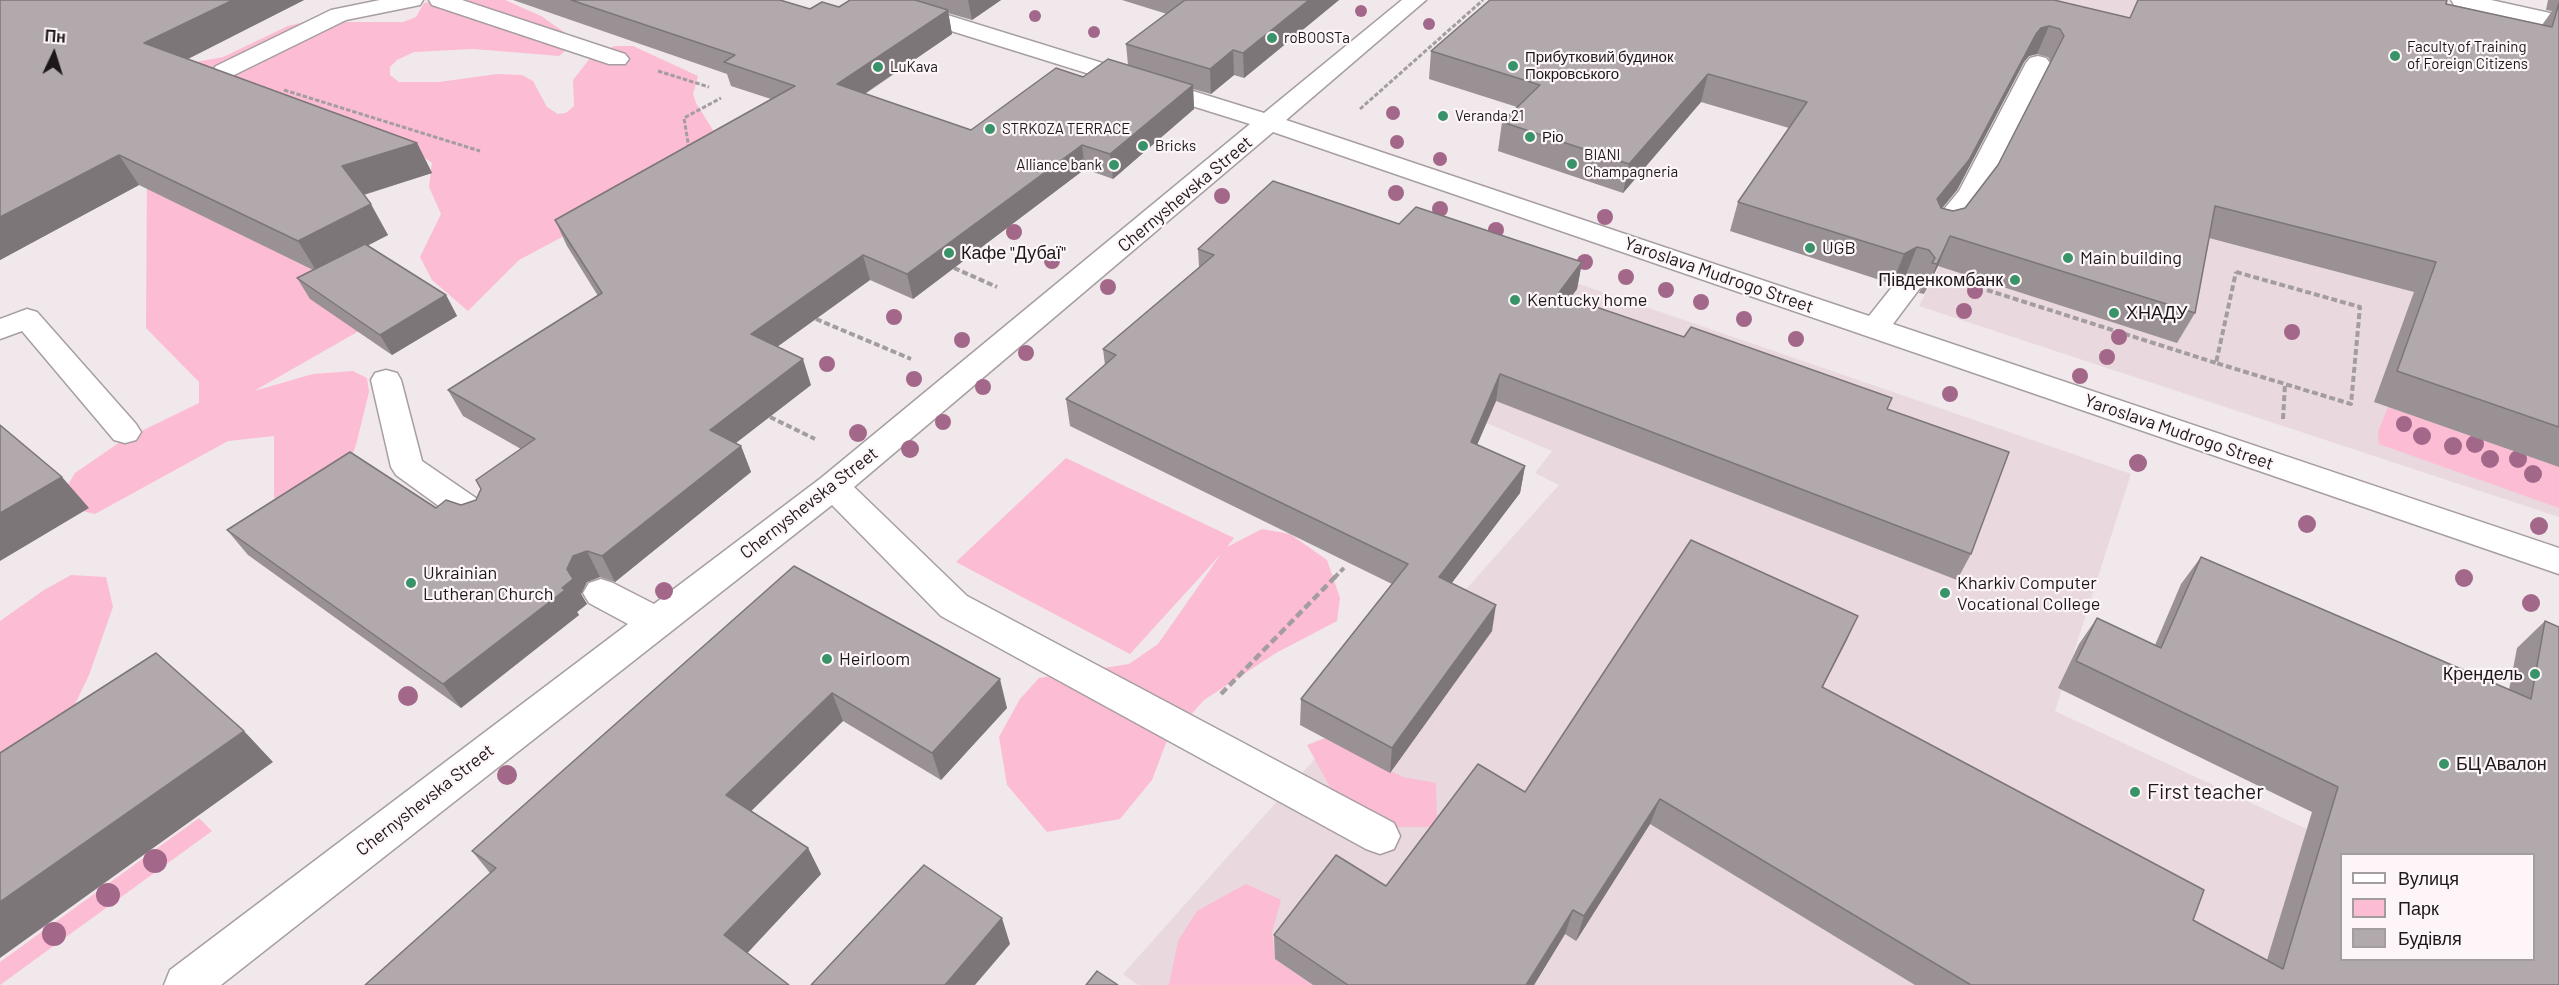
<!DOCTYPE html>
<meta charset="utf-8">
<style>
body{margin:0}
#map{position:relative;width:2559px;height:985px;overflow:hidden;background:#f1e8eb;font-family:Barlow,sans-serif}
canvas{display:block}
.legend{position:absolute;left:2340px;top:853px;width:195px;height:108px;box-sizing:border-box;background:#fef5f8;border:2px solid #a49d9f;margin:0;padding:8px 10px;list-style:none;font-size:18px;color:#1c181a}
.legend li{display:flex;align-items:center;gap:12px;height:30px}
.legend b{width:30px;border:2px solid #a49d9f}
.north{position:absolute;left:24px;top:24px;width:60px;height:60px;-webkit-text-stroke:4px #fef5f8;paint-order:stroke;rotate:4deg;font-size:16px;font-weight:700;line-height:24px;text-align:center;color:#1c181a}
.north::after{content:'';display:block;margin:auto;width:21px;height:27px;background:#1c181a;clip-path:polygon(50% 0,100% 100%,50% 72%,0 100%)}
</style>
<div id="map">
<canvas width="2559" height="985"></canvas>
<ul class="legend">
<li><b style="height:8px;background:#fff"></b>Вулиця</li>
<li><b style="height:16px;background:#fbbcd4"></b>Парк</li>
<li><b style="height:16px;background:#b2a9ac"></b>Будівля</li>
</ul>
<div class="north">Пн</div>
</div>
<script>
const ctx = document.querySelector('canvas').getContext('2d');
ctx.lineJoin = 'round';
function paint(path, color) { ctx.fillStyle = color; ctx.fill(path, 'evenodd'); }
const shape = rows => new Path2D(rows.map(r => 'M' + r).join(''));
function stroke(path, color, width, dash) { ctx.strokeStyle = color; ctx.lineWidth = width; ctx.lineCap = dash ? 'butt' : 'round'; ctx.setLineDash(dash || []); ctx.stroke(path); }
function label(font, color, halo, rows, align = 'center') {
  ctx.font = font + ' Barlow,sans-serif'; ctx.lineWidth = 4.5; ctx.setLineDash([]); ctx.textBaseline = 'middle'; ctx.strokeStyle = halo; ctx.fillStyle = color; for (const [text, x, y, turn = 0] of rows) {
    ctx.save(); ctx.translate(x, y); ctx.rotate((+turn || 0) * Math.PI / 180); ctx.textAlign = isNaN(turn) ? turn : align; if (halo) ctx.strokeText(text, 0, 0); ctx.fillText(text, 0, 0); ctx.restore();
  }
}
paint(shape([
 [1498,0,2397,0,2559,37,2559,517,1919,306,2047,59,1914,26],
 [1501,257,2131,474,2055,711,2360,854,2342,854,2342,960,2534,960,2559,948,2559,985,1138,985,1123,974,1559,485,1535,473,1552,451,1384,379]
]), '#e9d8de');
paint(shape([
 [438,0,505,0,541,16,577,41,559,56,474,49,414,52,397,60,390,67,390,75,399,82,439,82,497,74,522,75,533,81,547,107,558,114,566,113,574,106,573,80,591,57,615,46,633,46,698,76,693,94,696,103,713,130,738,143,519,260,468,311,432,280,420,257,441,214,429,187,432,163,414,150,159,69,223,57,288,26,317,19,346,22,403,22,416,17,424,3],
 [147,168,242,235,317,272,380,319,254,391,313,374,353,371,367,378,369,392,356,445,345,474,325,491,274,498,274,436,228,441,95,514,66,507,62,495,75,473,123,440,199,403,199,382,146,328],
 [2388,407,2559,467,2559,508,2379,444,2378,432],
 [1066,458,1234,538,1227,547,1262,529,1290,534,1327,560,1340,598,1337,621,1276,653,1204,700,1166,743,1152,780,1120,819,1047,832,1007,785,999,737,1020,699,1039,678,1129,664,1158,644,1221,554,1130,654,956,562],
 [71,575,106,577,113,607,89,675,67,721,0,779,0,621,44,590],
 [1325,738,1403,777,1436,783,1437,827,1383,827,1336,798,1307,745],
 [199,818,212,831,0,985,0,962],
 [1246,884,1281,900,1272,932,1275,959,1312,985,1169,985,1178,941,1197,911]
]), '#fbbcd4');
const minor = shape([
 [380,0,423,0,420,5,346,20,232,76,216,76,212,71,216,66,331,10,380,0],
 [429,0,462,0,625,54,629,59,625,64,609,64,432,5,429,0],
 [865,0,899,0,1264,113,1402,0,1426,0,1286,120,1869,316,1896,282,1906,279,1916,282,1920,288,1893,324,2559,548,2559,574,1273,132,854,487,967,596,1394,823,1400,836,1394,849,1380,854,1366,849,941,616,832,505,221,985,164,985,170,970,628,624,589,603,583,593,589,583,601,579,613,583,654,604,821,478,1250,124,868,5,865,0],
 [2451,0,2491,0,2559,15,2559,29,2454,5,2451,0],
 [2038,56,2046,58,2050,63,1984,193,1951,236,1941,238,1931,236,1927,230,1959,191,2026,63,2030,58,2038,56],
 [27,309,37,312,136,424,141,432,136,440,125,443,114,440,22,331,0,339,0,319,27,309],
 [386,370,397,373,401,380,422,461,489,507,494,516,489,525,477,528,465,525,396,475,391,467,371,380,375,373,386,370]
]);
stroke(minor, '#a79ea1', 3);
stroke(shape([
 [658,71,709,87],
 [284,90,480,151],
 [1360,109,1483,0],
 [689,149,684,118,721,98]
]), '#a49d9f', 3, [4.5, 2]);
stroke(shape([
 [954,268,997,287],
 [2236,272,2360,307,2351,404,2216,363,2236,272],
 [1987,290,2216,363],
 [816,319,911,359],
 [770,417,815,439],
 [2283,419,2285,384],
 [1334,578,1344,568]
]), '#a49d9f', 4, [6, 3]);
stroke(shape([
 [1221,694,1336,576]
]), '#a49d9f', 4.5, [8, 4]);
paint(minor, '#fff');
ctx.fillStyle = '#a36889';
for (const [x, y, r] of [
 [1361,11,6],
 [1035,16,6],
 [1429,24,6],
 [1094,32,6],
 [1393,113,7],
 [1397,142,7],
 [1440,159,7],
 [1396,193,8],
 [1222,196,8],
 [1440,209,8],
 [1605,217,8],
 [1496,230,8],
 [1014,232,8],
 [1052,261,8],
 [1585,262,8],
 [1626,277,8],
 [1108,287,8],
 [1666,290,8],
 [1975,291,8],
 [1701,302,8],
 [1964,311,8],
 [894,317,8],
 [1744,319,8],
 [2292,332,8],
 [2119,337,8],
 [1796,339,8],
 [962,340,8],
 [1026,353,8],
 [2107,357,8],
 [827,364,8],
 [2080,376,8],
 [914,379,8],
 [983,387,8],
 [1950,394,8],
 [943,422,8],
 [2404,424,8],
 [858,433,9],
 [2422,436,9],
 [2475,444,9],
 [2453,446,9],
 [910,449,9],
 [2490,459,9],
 [2518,459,9],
 [2138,463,9],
 [2533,474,9],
 [2307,524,9],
 [2539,526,9],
 [2464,578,9],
 [664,591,9],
 [2531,603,9],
 [408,696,10],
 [507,775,10],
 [155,861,12],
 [108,895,12],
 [54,934,12]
]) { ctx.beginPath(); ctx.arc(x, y, r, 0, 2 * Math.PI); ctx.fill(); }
paint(shape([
 [0,0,304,0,188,59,417,143,432,173,364,195,388,235,368,245,446,295,457,316,392,355,310,299,297,278,313,270,139,185,0,260],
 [513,0,780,0,810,9,839,7,850,0,1001,0,972,20,948,13,952,34,865,94,971,130,1083,77,1128,65,1126,44,1167,14,1122,0,1339,0,1244,78,1234,75,1211,94,1193,89,1194,109,1113,179,1085,169,913,299,870,280,777,347,811,385,736,443,741,446,751,472,615,582,600,577,587,582,581,594,587,604,577,612,579,615,461,708,248,555,227,530,436,508,461,505,476,500,521,449,463,416,448,390,598,296,567,246,555,220,771,99,731,86,727,74],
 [2548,0,2559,0,2559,467,2374,402,2414,292,2209,238,2195,313,2177,343,1938,266,1924,294,1919,293,1922,287,1917,280,1905,277,1892,284,1730,231,1738,202,1789,128,1701,102,1623,193,1498,151,1502,122,1517,107,1429,79,1431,51,2446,4,2542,25,2552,11,2546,10],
 [2037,54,2048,57,2051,62,1998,165,1965,208,1953,211,1942,208,1957,190,2024,62,2029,56],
 [1399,224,1582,262,1577,289,1570,298,1887,409,1971,554,1957,580,1496,401,1477,445,1525,466,1520,493,1451,583,1492,631,1390,773,1300,725,1301,699,1392,584,1070,426,1066,399,1105,365,1103,349,1199,267,1198,249],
 [2201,557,2509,690,2517,648,2545,621,2559,985,1915,985,1650,824,1576,941,1565,934,1534,985,1313,985,1275,959,1274,935,1386,886,1525,792,1858,616,1823,687,2193,920,2267,960,2312,812,2058,688,2079,644,2097,618,2155,645,2181,584],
 [794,566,1007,708,941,780,843,721,751,811,808,848,821,874,747,953,490,873,472,851]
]), '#999194');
paint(shape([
 [233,0,304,0,162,72,144,43],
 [968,0,1001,0,972,20],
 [1309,0,1339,0,1244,78,1243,53],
 [948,10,952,34,843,108,837,84],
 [2049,26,2037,54,2029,56,2024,62,1957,190,1925,229,1937,199,2036,34,2041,28],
 [1233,50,1234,75,1211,94,1210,69],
 [1708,74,1701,102,1623,193,1629,164],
 [1193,85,1194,109,1113,179,1110,154],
 [417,143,432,173,359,196,342,166],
 [1082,145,1085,169,913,299,907,274],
 [119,155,139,185,0,260,0,217],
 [371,204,388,235,317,272,298,241],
 [1950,236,1938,266,1924,294,1937,264],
 [1917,247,1905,277,1892,284,1904,254],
 [863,255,870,280,760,359,751,334],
 [1582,262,1577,289,1554,320,1558,294],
 [446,295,457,316,392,355,380,335],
 [803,359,811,385,720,455,710,430],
 [1500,374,1496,401,1467,468,1471,442],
 [741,446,751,472,615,582,602,556],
 [1525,466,1520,493,1436,604,1439,577],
 [62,477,89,508,0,561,0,513],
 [587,551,600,577,587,582,581,594,587,604,577,612,579,615,461,708,443,684,562,588,567,569,573,556],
 [1496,605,1492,631,1390,773,1392,748],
 [1858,616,1846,642,1809,713,1822,687],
 [1000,679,1007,708,941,780,932,753],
 [832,693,843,721,740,822,726,795],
 [244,731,273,762,0,958,0,902],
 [1660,799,1650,824,1576,941,1584,916],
 [808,848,821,874,740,961,724,935],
 [1573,910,1565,934,1534,985,1526,985],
 [1002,918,1010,944,975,985,945,985]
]), '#7d7678');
const building = shape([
 [0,0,233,0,144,43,417,143,342,166,371,204,298,241,119,155,0,217,0,0],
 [571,0,780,0,810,9,822,2,839,7,850,0,915,0,948,10,837,84,971,130,1056,68,1083,77,1108,59,1193,85,1110,154,1082,145,907,274,863,255,751,334,803,359,710,430,741,446,602,556,587,551,573,556,567,569,573,579,562,588,565,590,443,684,227,530,350,452,436,508,446,500,461,505,476,500,481,489,476,480,535,439,448,390,602,293,555,220,795,86,724,62,735,55,571,0],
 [1185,0,1309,0,1243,53,1233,50,1210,69,1126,44,1185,0],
 [1490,0,2054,0,2130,18,2138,0,2447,0,2446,4,2552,27,2559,3,2559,427,2397,371,2436,262,2215,206,2195,313,1950,236,1937,264,1932,263,1935,258,1929,250,1917,247,1904,254,1738,202,1807,102,1708,74,1629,164,1502,122,1540,85,1431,51,1490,0],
 [2049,26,2060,29,2064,36,1998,165,1965,208,1953,211,1941,208,1937,199,1969,160,2036,34,2041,28,2049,26],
 [1273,181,1399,224,1416,207,1582,262,1558,294,1684,337,1691,327,1892,398,1887,409,2009,452,1971,554,1500,374,1471,442,1525,466,1439,577,1496,605,1392,748,1301,699,1408,564,1066,399,1116,355,1103,349,1214,255,1198,249,1273,181],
 [365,244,446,295,380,335,297,278,365,244],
 [0,425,62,477,0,513,0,425],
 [1691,540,1858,616,1822,687,2204,890,2193,920,2283,969,2338,787,2076,661,2097,618,2161,648,2201,557,2531,699,2545,621,2559,627,2559,985,1971,985,1660,799,1584,916,1573,910,1526,985,1348,985,1274,935,1336,855,1386,886,1478,764,1525,792,1691,540],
 [2342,855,2534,855,2534,960,2342,960,2342,855],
 [794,566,1000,679,932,753,832,693,726,795,808,848,724,935,789,985,365,985,496,868,472,851,794,566],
 [156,653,244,731,0,902,0,753,156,653],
 [924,865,1002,918,945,985,811,985,924,865],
 [1097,971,1118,985,1086,985,1097,971]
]);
paint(building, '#b2a9ac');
stroke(building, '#7d7678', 1.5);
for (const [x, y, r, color] of [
 [1272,38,6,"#399369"],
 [2395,56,6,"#399369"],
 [1513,66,6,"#399369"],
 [878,67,6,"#399369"],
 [1443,116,6,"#399369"],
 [990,129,6,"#399369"],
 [1530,137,6,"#399369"],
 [1143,146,6,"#399369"],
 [1572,164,6,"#399369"],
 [1114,165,6,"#399369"],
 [1810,248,6,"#399369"],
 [949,253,6,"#399369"],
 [2068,258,6,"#399369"],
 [2015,280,6,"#399369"],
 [1515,300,6,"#399369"],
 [2114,313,6,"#399369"],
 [411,583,6,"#399369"],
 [1945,593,6,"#399369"],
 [827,659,6,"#399369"],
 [2535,674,6,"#399369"],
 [2444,764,6,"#399369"],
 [2135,792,6,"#399369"]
]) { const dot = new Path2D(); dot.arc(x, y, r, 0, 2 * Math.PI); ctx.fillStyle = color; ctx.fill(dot); stroke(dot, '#fef5f8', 2); }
label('15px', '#1c181a', '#fef5f8', [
 ["roBOOSTa",1284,38],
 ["Faculty of Training",2407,47],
 ["of Foreign Citizens",2407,64],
 ["Прибутковий будинок",1525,57],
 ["Покровського",1525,74],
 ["LuKava",890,67],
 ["Veranda 21",1455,116],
 ["STRKOZA TERRACE",1002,129],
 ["Ріо",1542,137],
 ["Bricks",1155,146],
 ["BIANI",1584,155],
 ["Champagneria",1584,172],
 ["Alliance bank",1102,165,"right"]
], 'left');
label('18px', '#1c181a', '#fef5f8', [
 ["Chernyshevska Street",1185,194,-40],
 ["Yaroslava Mudrogo Street",1719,275,19],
 ["Yaroslava Mudrogo Street",2179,432,19],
 ["Chernyshevska Street",809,503,-38],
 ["Chernyshevska Street",425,800,-38]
]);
label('18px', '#1c181a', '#fef5f8', [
 ["UGB",1822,248],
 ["Кафе \"Дубаї\"",961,253],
 ["Main building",2080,258],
 ["Південкомбанк",2003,280,"right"],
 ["Kentucky home",1527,300],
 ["ХНАДУ",2126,313],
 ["Ukrainian",423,573],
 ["Lutheran Church",423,594],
 ["Kharkiv Computer",1957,583],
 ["Vocational College",1957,604],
 ["Heirloom",839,659],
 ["Крендель",2523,674,"right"],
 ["БЦ Авалон",2456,764]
], 'left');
label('21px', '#1c181a', '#fef5f8', [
 ["First teacher",2147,792]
], 'left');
</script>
